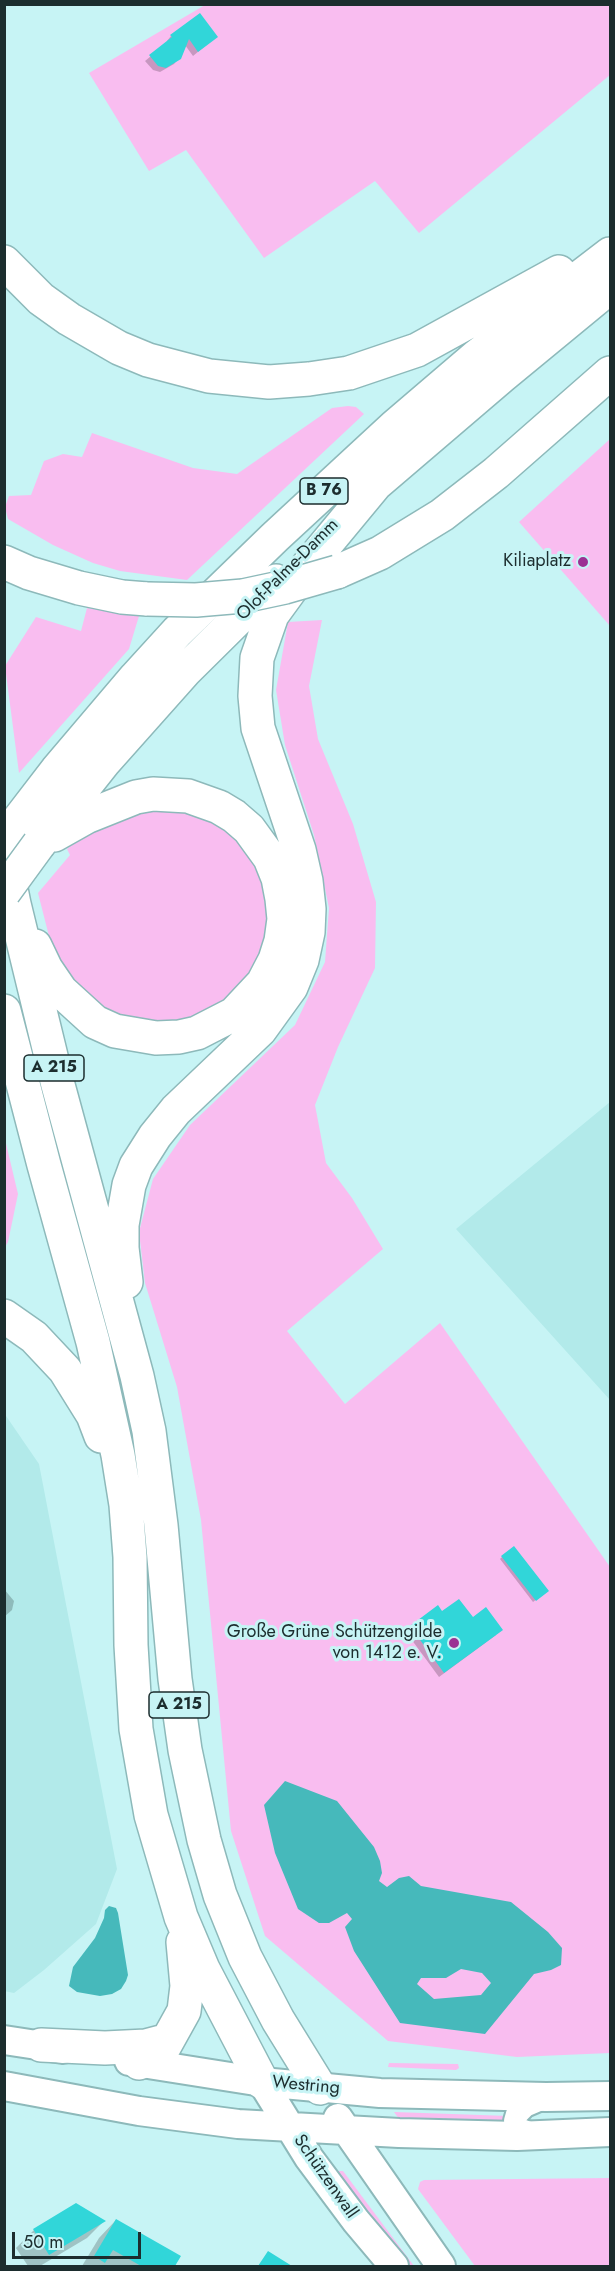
<!DOCTYPE html>
<meta charset="utf-8">
<style>
body{margin:0}
#map{position:relative;width:615px;height:2271px;overflow:hidden;background:#c7f4f5;font-family:Jost,sans-serif}
canvas{display:block}
.frame{position:absolute;inset:0;border:6px solid #1c2d2e;pointer-events:none}
.scale{position:absolute;left:12px;top:2232px;width:129px;height:27px;box-sizing:border-box;border:3px solid #1c2d2e;border-top:0;padding-left:8px;font-size:18px;line-height:21px;white-space:nowrap;color:#1c2d2e;-webkit-text-stroke:4px #c7f4f5;paint-order:stroke}
</style>
<div id="map">
<canvas width="615" height="2271"></canvas>
<div class="frame"></div>
<div class="scale">50 m</div>
</div>
<script>
const ctx = document.querySelector('canvas').getContext('2d');
ctx.lineJoin = 'round';
function paint(path, color) { ctx.fillStyle = color; ctx.fill(path, 'evenodd'); }
const shape = rows => new Path2D(rows.map(r => 'M' + r).join(''));
function stroke(path, color, width, dash) { ctx.strokeStyle = color; ctx.lineWidth = width; ctx.lineCap = dash ? 'butt' : 'round'; ctx.setLineDash(dash || []); ctx.stroke(path); }
function label(font, color, halo, rows, align = 'center') {
  ctx.font = font + ' Jost,sans-serif'; ctx.lineWidth = 6; ctx.setLineDash([]); ctx.textBaseline = 'middle'; ctx.strokeStyle = halo; ctx.fillStyle = color; for (const [text, x, y, turn = 0] of rows) {
    ctx.save(); ctx.translate(x, y); ctx.rotate((+turn || 0) * Math.PI / 180); ctx.textAlign = isNaN(turn) ? turn : align; if (halo) ctx.strokeText(text, 0, 0); ctx.fillText(text, 0, 0); ctx.restore();
  }
}
paint(shape([
 [610,1102,610,1400,456,1229],
 [4,1413,39,1464,117,1869,96,1924,44,1970,14,1993,4,1991]
]), '#b2eaea');
paint(shape([
 [205,5,610,5,610,75,419,233,375,181,264,258,186,150,149,171,89,73],
 [348,406,356,407,364,414,187,580,120,571,93,563,53,545,8,519,5,507,9,496,31,495,44,461,63,454,82,457,92,433,193,468,237,474,332,408],
 [610,439,610,626,519,522],
 [87,608,139,616,129,649,19,773,5,666,36,617,81,631],
 [322,620,309,686,318,739,353,824,376,902,375,968,338,1047,315,1105,326,1163,352,1198,383,1249,287,1331,345,1404,440,1323,610,1567,610,2053,517,2057,388,2041,265,1936,231,1831,201,1520,177,1387,145,1283,139,1232,153,1179,190,1125,295,1025,325,962,329,908,314,835,285,745,276,690,288,622],
 [142,803,224,820,269,874,271,945,234,1004,169,1029,102,1011,68,979,51,944,38,893,70,855,67,849,83,834],
 [4,1135,18,1194,8,1242,5,1247],
 [389,2063,458,2064,459,2068,456,2070,388,2067],
 [394,2112,509,2116,507,2127,402,2123],
 [333,2171,343,2171,414,2266,407,2266],
 [610,2178,610,2266,475,2266,418,2189,420,2182,424,2180]
]), '#f9bdf0');
paint(shape([
 [285,1781,337,1801,374,1847,380,1861,382,1873,379,1881,387,1887,399,1878,409,1876,421,1886,511,1902,548,1932,562,1948,561,1965,551,1970,534,1974,485,2034,400,2023,354,1951,345,1927,352,1919,347,1913,329,1923,319,1923,298,1909,275,1853,264,1805],
 [461,1969,482,1973,491,1983,481,1995,434,1999,417,1984,421,1978,446,1978],
 [109,1906,116,1908,118,1913,128,1975,126,1981,121,1989,112,1994,100,1996,77,1992,69,1986,73,1967,95,1938,104,1918,105,1910]
]), '#46b9bb');
paint(shape([
 [171,36,216,37,193,56,185,45,179,58,174,64,160,72,153,70,145,61,168,42,167,41],
 [502,1557,547,1591,533,1602,500,1559],
 [4,1589,14,1601,12,1610,4,1617],
 [472,1619,496,1635,439,1677,406,1632,411,1627],
 [116,2220,179,2257,173,2266,82,2266,99,2238],
 [104,2221,87,2238,40,2266,28,2266,16,2248,34,2230]
]), '#0003');
paint(shape([
 [200,13,218,37,198,52,189,39,181,59,166,68,158,66,149,55,172,37,170,35],
 [514,1546,549,1591,536,1601,501,1556],
 [459,1599,473,1617,486,1607,503,1630,444,1673,410,1626,438,1605,442,1611],
 [76,2203,106,2221,49,2255,33,2229],
 [116,2219,181,2256,175,2266,141,2266,113,2250,105,2263,94,2256],
 [268,2251,292,2266,258,2266]
]), '#31d6d9');
const minor = shape([
 [535,2135,516,2128,515,2121,517,2114,525,2106,546,2097]
]);
const major = shape([
 [4,2040,63,2049],
 [129,2061,262,2082,380,2093,546,2097,610,2096],
 [262,2082,309,2158,356,2221,394,2266],
 [4,2086,139,2111,238,2124,399,2133,517,2136,610,2132],
 [338,2118,441,2266]
]);
const highway = shape([
 [4,262,41,299,69,319,119,348,148,360,209,376,269,382,309,379,349,373,417,350,559,272],
 [364,494,502,376,610,287],
 [4,562,29,573,79,588,122,597,147,599],
 [337,572,380,553,442,515,496,473,610,373],
 [4,839,57,770,136,677,177,632,275,537,394,427,477,356,610,254],
 [39,844,104,762,185,671,276,581],
 [4,854,14,904,58,1085,137,1376,149,1431,161,1525,175,1679,185,1750,204,1840,220,1895,245,1957,278,2020,320,2088],
 [35,946,46,969,61,991,95,1022,115,1031,156,1038,179,1037,197,1033,234,1014,263,983,275,960,281,941,284,919,282,899,278,878,270,858,249,829,234,816,219,807,188,796,153,794,136,797,86,817,54,835],
 [4,1011,44,1165,93,1342,118,1455,126,1505,130,1557,131,1645,136,1729,151,1815,181,1917,203,1969,262,2082],
 [126,1282,122,1248,122,1225,129,1185,136,1166,155,1136,176,1110,260,1030,291,987,302,960,308,932,309,909,306,881,299,850,258,728,255,696,257,658,272,615,307,567,379,480],
 [4,1316,34,1337,65,1370,93,1415,101,1436],
 [41,2045,105,2048,146,2046,165,2041],
 [139,2063,154,2056,164,2047,184,2011,187,1986,183,1942]
]);
stroke(minor, '#8db9ba', 26);
stroke(major, '#8db9ba', 32);
stroke(highway, '#8db9ba', 36);
stroke(minor, '#fff', 22);
stroke(major, '#fff', 28);
stroke(highway, '#fff', 33);
const highwayBridge = shape([
 [147,599,196,600,243,596,285,587,337,572],
 [4,892,39,844]
]);
stroke(highwayBridge, '#8db9ba', 36, []);
stroke(highwayBridge, '#fff', 33);
for (const [x, y, r, color] of [
 [583,562,6,"#9b3193"],
 [454,1643,6,"#9b3193"]
]) { const dot = new Path2D(); dot.arc(x, y, r, 0, 2 * Math.PI); ctx.fillStyle = color; ctx.fill(dot); stroke(dot, '#c7f4f5', 2); }
for (const [x, y, w] of [
 [324,491,48],
 [54,1068,60],
 [179,1705,60]
]) { const box = new Path2D(); box.roundRect(x - w / 2, y - 13, w, 26, 4.5); ctx.fillStyle = '#c7f4f5'; ctx.fill(box); stroke(box, '#1c2d2e', 1.5); }
label('bold 16px', '#1c2d2e', null, [
 ["B 76",324,491],
 ["A 215",54,1068],
 ["A 215",179,1705]
]);
label('18px', '#1c2d2e', '#c7f4f5', [
 ["Kiliaplatz",571,562],
 ["Große Grüne Schützengilde",442,1633],
 ["von 1412 e. V.",442,1654]
], 'right');
label('18px', '#1c2d2e', '#c7f4f5', [
 ["Olof-Palme-Damm",288,570,-45],
 ["Westring",306,2086,5],
 ["Schützenwall",325,2177,55]
]);
</script>
